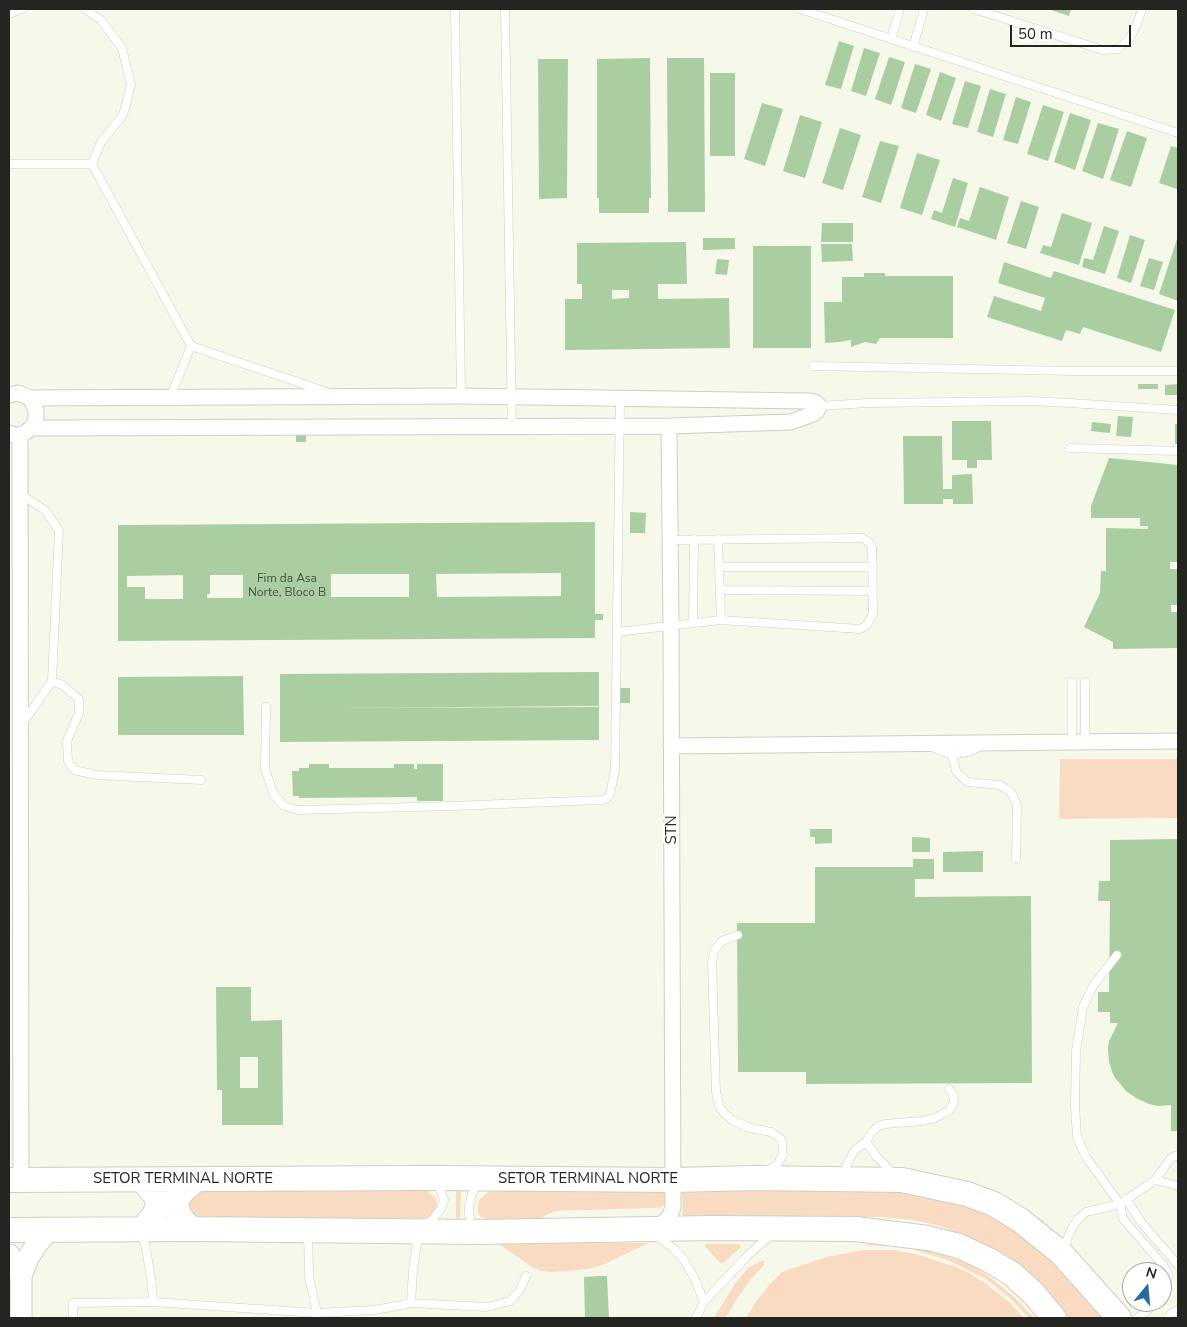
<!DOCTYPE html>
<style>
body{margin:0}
#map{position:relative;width:1187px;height:1327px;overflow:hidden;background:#f6f8ea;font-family:"Nunito Sans",sans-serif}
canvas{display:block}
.frame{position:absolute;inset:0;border:10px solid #242520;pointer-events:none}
.north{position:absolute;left:1122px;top:1262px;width:50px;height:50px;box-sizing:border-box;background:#fff;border:1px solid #a7a8a6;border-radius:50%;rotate:17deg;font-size:14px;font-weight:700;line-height:20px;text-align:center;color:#242520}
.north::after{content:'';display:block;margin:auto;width:18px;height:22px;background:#266a9f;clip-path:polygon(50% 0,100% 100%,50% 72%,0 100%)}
.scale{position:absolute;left:1010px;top:25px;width:121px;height:22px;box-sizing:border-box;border:2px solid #242520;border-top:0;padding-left:6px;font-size:15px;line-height:18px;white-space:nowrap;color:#242520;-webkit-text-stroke:4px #fff;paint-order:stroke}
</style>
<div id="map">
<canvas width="1187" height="1327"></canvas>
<div class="frame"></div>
<div class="north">N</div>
<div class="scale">50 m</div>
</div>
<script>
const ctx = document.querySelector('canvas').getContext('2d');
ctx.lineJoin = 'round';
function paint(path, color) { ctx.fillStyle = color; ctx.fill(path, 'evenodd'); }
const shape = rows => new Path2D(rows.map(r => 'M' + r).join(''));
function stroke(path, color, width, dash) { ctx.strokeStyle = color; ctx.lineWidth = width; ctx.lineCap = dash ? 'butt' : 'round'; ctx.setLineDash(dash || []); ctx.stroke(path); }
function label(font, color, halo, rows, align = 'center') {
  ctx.font = font + ' "Nunito Sans",sans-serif'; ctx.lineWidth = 5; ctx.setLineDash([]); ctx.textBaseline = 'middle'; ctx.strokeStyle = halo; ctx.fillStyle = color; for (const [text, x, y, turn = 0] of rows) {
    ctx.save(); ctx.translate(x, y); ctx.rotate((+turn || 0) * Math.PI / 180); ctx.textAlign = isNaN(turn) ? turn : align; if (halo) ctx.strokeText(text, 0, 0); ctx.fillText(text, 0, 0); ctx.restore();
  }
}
paint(shape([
 [1060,759,1178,759,1178,818,1059,819],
 [665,1188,667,1189,667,1199,665,1204,661,1207,653,1208,554,1211,541,1218,488,1219,483,1218,479,1215,478,1212,478,1206,480,1199,487,1193,492,1190],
 [682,1189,897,1190,956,1202,982,1212,1017,1231,1046,1254,1105,1318,1068,1318,1058,1306,992,1249,966,1236,940,1226,913,1220,883,1217,683,1216],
 [421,1190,426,1190,436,1199,437,1210,431,1218,195,1219,190,1217,187,1202,201,1191],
 [456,1190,461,1190,460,1219,456,1218],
 [497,1243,649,1243,602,1265,589,1269,553,1272,540,1271,531,1266],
 [875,1243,921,1248,965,1262,984,1273,1001,1286,1015,1298,1034,1318,1029,1318,1010,1298,986,1279,950,1261,912,1249,890,1246,865,1245],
 [706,1244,740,1244,741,1247,724,1262,720,1263,705,1246],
 [863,1250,894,1250,915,1254,956,1267,969,1273,985,1283,1009,1302,1024,1318,746,1318,758,1299,770,1284,782,1272,827,1257],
 [764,1260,764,1265,752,1278,736,1300,726,1318,714,1318,736,1282,748,1268]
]), '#f9dbc2');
paint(shape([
 [1048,9,1071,9,1069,16],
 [839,41,854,46,841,89,825,85],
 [864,48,880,53,866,96,851,91],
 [889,57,905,62,891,105,875,99],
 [650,58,651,198,649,198,649,213,599,213,599,198,597,198,597,59],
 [667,58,704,58,705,212,668,212],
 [538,59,568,59,567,198,539,199],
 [915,64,931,69,916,113,901,108],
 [940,72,956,78,941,121,926,115],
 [710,73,735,73,735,156,710,156],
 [965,81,981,86,968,128,952,124],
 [990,89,1006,94,993,137,977,132],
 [1016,97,1031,102,1018,144,1003,140],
 [762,103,783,109,765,166,744,159],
 [1043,105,1064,112,1048,161,1027,154],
 [1070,113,1091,120,1075,170,1054,162],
 [800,115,822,122,805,178,783,171],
 [1098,123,1119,129,1103,179,1082,171],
 [840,128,861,135,843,190,822,183],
 [1127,131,1147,138,1131,187,1110,180],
 [880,141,899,146,881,203,862,197],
 [1171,146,1178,148,1178,186,1177,189,1159,183],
 [917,153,940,160,922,215,900,208],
 [953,178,968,183,955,227,931,219,934,210,942,213],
 [980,187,1009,197,996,240,957,227,960,218,969,221],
 [1021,201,1039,207,1026,249,1007,243],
 [1062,213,1092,223,1079,265,1040,253,1043,245,1051,247],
 [822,223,853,223,853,242,821,242],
 [1104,226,1119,231,1105,274,1082,267,1084,258,1093,260],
 [1130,235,1145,240,1131,283,1117,278],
 [1178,236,1178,301,1159,294],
 [703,238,735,238,735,249,703,250],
 [686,242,687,284,658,284,658,299,729,298,730,348,565,350,565,299,582,299,582,284,577,284,577,243],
 [612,290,629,290,629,298,612,299],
 [821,244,852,244,853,261,822,262],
 [753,246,811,246,811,348,753,348],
 [1149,258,1163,262,1154,290,1140,286],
 [717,259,729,260,727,275,715,274],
 [1004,262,1051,278,1054,271,1175,310,1161,352,1083,327,1080,334,1066,330,1062,341,987,317,994,296,1041,311,1045,298,998,283],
 [864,273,885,273,885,276,953,276,953,338,880,338,876,344,865,342,851,347,851,340,839,342,825,343,824,302,842,302,842,277,864,277],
 [1138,384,1158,384,1158,389,1138,389],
 [1178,384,1178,395,1165,395,1165,385],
 [1118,416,1133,417,1131,437,1116,436],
 [952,421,991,421,992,460,977,460,977,468,967,468,967,460,952,460],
 [1092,422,1111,424,1110,433,1091,431],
 [1175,424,1178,424,1178,444,1175,444],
 [296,435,306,435,306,442,296,442],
 [903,436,942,436,943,489,952,489,952,475,972,474,973,504,953,504,953,499,943,499,943,504,904,504],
 [1109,458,1178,465,1178,562,1170,562,1170,569,1178,569,1178,605,1171,605,1171,612,1178,612,1178,648,1113,649,1113,642,1084,627,1100,593,1101,571,1106,571,1106,528,1148,529,1148,526,1140,526,1140,518,1091,518,1091,506],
 [630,512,646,513,645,533,630,533],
 [595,522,595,614,603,614,603,620,595,620,595,638,118,641,118,525],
 [561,573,561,596,437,597,436,574],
 [331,574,409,574,409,597,331,597],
 [183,575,183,599,145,599,145,587,127,587,127,576],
 [210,575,243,575,243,598,207,598,207,594,210,594],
 [599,672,599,706,329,708,599,707,599,740,280,742,280,674],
 [243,676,244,735,118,735,118,677],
 [620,688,630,688,630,703,620,703],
 [309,764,329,764,329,768,394,768,394,764,414,764,414,769,417,769,417,764,443,764,443,801,417,801,417,797,299,798,299,796,293,796,292,771,299,771,299,768,309,768],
 [810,829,832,829,832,843,815,844,815,837,810,837],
 [912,837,930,838,930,852,912,852],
 [1178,839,1178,1131,1171,1131,1171,1105,1158,1106,1149,1104,1138,1099,1127,1092,1116,1079,1112,1072,1109,1061,1108,1049,1109,1041,1118,1023,1110,1023,1110,1012,1098,1012,1098,992,1109,992,1110,901,1098,901,1099,881,1110,881,1110,840],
 [983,851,983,872,943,872,943,852],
 [913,859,934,859,934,879,915,879,915,897,1031,896,1032,1083,806,1084,806,1072,738,1072,737,923,815,923,815,867,913,867],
 [216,987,251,987,251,1021,282,1020,283,1125,222,1125,222,1090,217,1090],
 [240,1057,258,1057,258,1088,240,1088],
 [600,1276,607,1276,609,1318,585,1318,584,1277]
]), '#aacea2');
const service = shape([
 [85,9,101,20,122,48,131,85,123,115,101,142,92,164,191,346,327,392],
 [455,9,461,396],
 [505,9,512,426],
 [800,9,1178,133],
 [974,9,1103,50,1118,49,1130,38,1137,24,1142,9],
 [9,14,22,9],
 [891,39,900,9],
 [913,47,924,9],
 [9,164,92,164],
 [813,366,1074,371,1178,371],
 [170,398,191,346],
 [819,406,868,403,1030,401,1069,403,1178,410],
 [1070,448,1178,451],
 [20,494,45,510,59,531,52,681,23,723],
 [718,539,721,620],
 [720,567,873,567],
 [720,590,873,591],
 [693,623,694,539],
 [617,632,721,620,860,629,866,626,873,614,872,547,869,542,862,538,670,540],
 [52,681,62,685,79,699,79,713,67,741,68,761,74,770,96,775,201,780],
 [266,707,265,769,274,795,284,806,298,810,452,806,602,800,607,798,610,794,615,770,620,397],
 [1085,742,1085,682],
 [1072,743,1072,682],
 [932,747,952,755,956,771,967,782,1000,785,1011,792,1017,805,1016,859],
 [952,755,972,751,981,745],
 [738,935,722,941,714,951,712,962,716,1092,720,1108,725,1114,732,1120,750,1128,771,1132,781,1139,782,1142,783,1154,777,1165,766,1171],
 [1117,955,1093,986,1083,1007,1076,1051,1075,1106,1077,1137,1086,1157,1120,1204,1155,1180,1171,1158,1178,1155],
 [866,1142,876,1156,894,1174],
 [842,1175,850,1158,855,1150,866,1142,872,1132,877,1127,885,1124,922,1121,935,1118,950,1110,954,1101,953,1094,949,1089],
 [1155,1180,1178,1186],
 [1126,1199,1141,1222,1178,1265],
 [425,1225,432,1220,440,1210,444,1200,441,1191,434,1181],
 [475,1227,471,1222,469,1213,469,1207,472,1194,478,1182],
 [308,1232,309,1277,318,1317],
 [143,1233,151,1277,153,1302,317,1313,375,1310,411,1303,413,1271,418,1234],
 [655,1235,673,1248,683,1259,695,1279,704,1302],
 [1063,1249,1072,1228,1079,1218,1086,1212,1120,1204,1123,1219,1163,1265,1168,1274,1167,1283,1162,1294],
 [411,1303,487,1307,510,1301,520,1290,526,1276],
 [73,1318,73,1303,153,1302],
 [696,1318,704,1302,748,1255,771,1235],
 [1138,1318,1157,1302],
 [1168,1318,1171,1314,1178,1310]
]);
const minor = shape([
 [9,395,18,393,30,398,36,410,36,417,35,423,31,428,26,432,20,435,14,435,9,433],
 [30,398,461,396,808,401,815,402,819,406,817,411,813,414,791,422,669,426,31,428],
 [20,435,21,1180],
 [671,746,1178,741],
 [658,1228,669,1217,673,1208,673,1199,671,626,669,426]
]);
const secondary = shape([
 [9,1255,21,1276],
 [21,1318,21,1276,28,1258,36,1245,49,1230]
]);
const primary = shape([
 [9,1180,431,1178,674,1180,755,1178,902,1180,967,1194,994,1204,1020,1220,1061,1253,1119,1318],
 [142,1229,152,1218,156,1211,158,1204,156,1196,142,1180],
 [193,1229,185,1223,179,1215,176,1205,178,1197,183,1191,197,1179],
 [9,1230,193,1229,478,1232,711,1228,856,1229,928,1238,959,1246,989,1260,1012,1274,1033,1293,1054,1318]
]);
stroke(service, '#cdcfc1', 9);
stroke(minor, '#cdcfc1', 17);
stroke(secondary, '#cdcfc1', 23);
stroke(primary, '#cdcfc1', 26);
stroke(service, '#fff', 8);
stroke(minor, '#fff', 15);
stroke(secondary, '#fff', 21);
stroke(primary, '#fff', 24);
label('12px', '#464f40', null, [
 ["Fim da Asa",287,579],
 ["Norte, Bloco B",287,593]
]);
label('15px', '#242520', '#fff', [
 ["STN",672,830,-90],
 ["SETOR TERMINAL NORTE",183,1179],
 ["SETOR TERMINAL NORTE",588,1179]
]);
</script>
